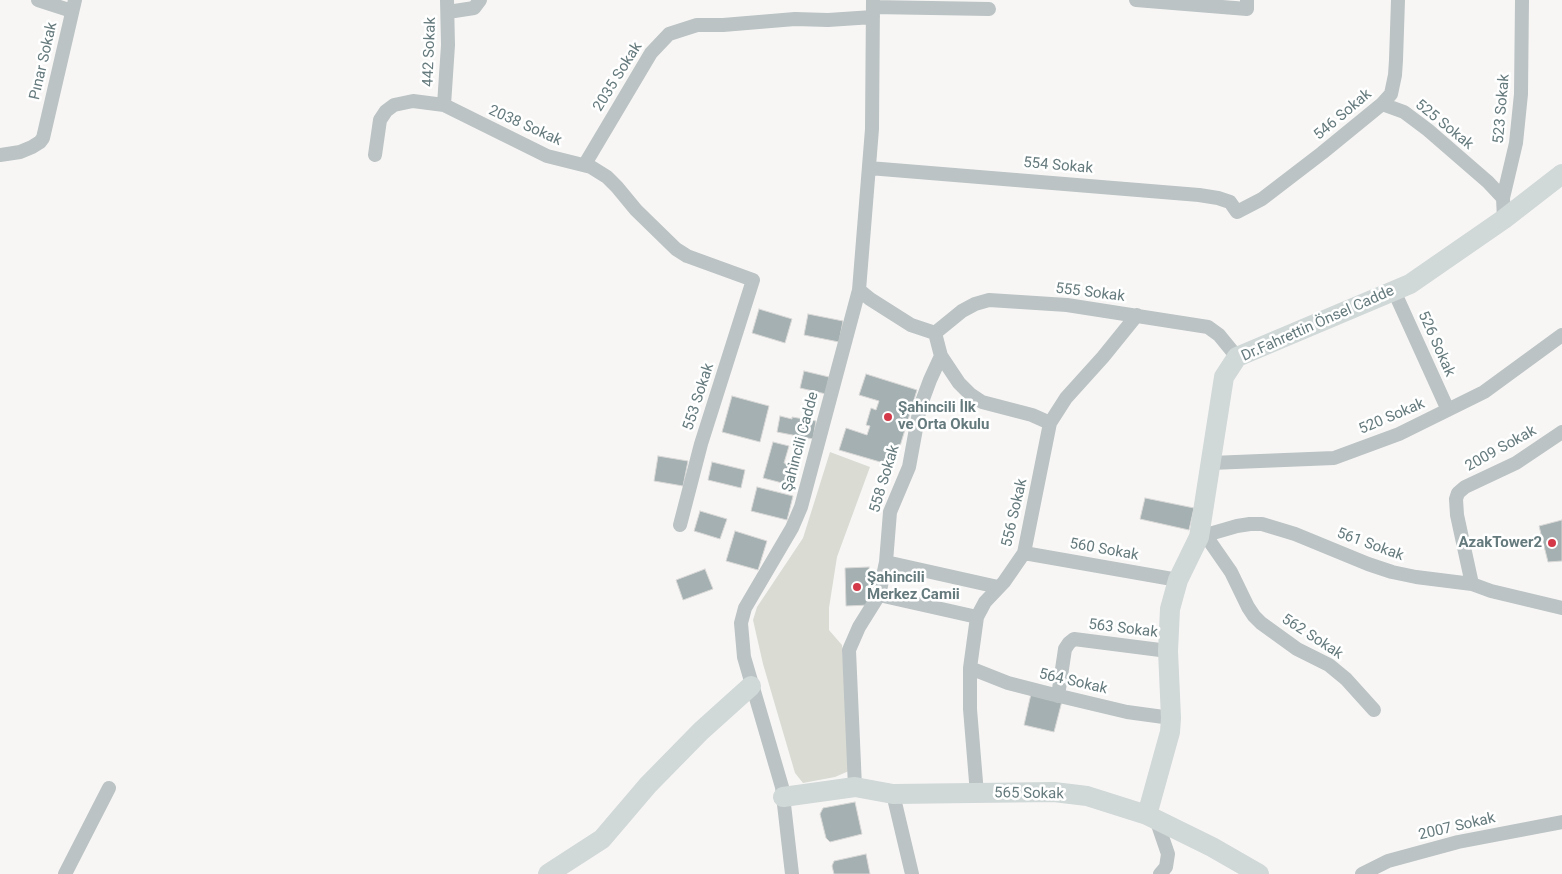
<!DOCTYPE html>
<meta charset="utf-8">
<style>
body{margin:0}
canvas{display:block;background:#f7f6f5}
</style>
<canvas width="1562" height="874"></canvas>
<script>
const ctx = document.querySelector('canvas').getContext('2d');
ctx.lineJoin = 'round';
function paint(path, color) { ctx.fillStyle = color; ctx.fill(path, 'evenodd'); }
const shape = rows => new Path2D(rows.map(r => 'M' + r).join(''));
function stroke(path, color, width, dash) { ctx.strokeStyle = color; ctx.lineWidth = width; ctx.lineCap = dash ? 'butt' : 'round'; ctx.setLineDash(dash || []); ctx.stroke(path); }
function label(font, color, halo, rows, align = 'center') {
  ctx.font = font + ' Roboto,sans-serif'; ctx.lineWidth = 5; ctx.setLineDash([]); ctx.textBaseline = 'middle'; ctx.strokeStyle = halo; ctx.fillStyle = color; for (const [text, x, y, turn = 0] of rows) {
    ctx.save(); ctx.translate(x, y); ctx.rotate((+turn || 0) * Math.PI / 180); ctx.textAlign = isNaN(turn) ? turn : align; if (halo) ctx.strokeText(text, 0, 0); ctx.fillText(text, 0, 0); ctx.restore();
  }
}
paint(shape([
 [830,452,870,467,837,557,829,608,829,630,842,645,849,771,835,777,803,783,795,773,763,664,753,620,757,607,803,538]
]), '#dadcd4');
const building = shape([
 [759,309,792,319,785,343,752,333,759,309],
 [808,314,843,321,839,342,804,335,808,314],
 [804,371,829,377,826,394,800,388,804,371],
 [866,374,917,390,894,466,839,450,846,428,867,435,870,426,866,425,871,408,876,410,879,401,859,395,866,374],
 [732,396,769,406,760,442,722,432,732,396],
 [780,416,792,419,792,417,816,421,813,439,777,432,780,416],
 [773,442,789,446,784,463,791,464,786,484,763,478,773,442],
 [658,456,688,461,683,486,654,481,658,456],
 [712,462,745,470,741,488,708,480,712,462],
 [757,487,793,496,787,520,751,511,757,487],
 [1145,498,1194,508,1189,530,1140,519,1145,498],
 [700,511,727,519,720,539,694,531,700,511],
 [1562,520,1562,561,1548,562,1539,526,1562,520],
 [735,531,767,541,758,570,726,561,735,531],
 [869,567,870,605,846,606,845,568,869,567],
 [705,569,713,589,683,600,676,580,705,569],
 [1031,694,1062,701,1054,732,1024,725,1031,694],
 [855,802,862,834,830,842,826,838,820,814,823,808,855,802],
 [866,854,870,874,834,874,832,866,834,861,866,854]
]);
paint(building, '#a4b0b1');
stroke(building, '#d9d8d7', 1);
stroke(shape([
 [38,0,72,11],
 [1136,0,1247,9,1247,0],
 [873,7,989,9],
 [448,12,474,8,480,0],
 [1382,104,1404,112,1428,130,1488,182,1503,198],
 [444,105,448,45,447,0],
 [0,155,20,152,32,147,40,142,43,138,75,0],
 [375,155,380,120,386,111,394,105,413,101,444,105,547,156,591,167,607,177,617,187,636,210,676,249,687,256,753,280,701,444,680,525],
 [585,164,651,53,669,34,697,25,723,25,795,19,828,20,873,17],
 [869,168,1199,195,1218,198,1230,202,1237,212,1262,199,1322,153,1382,104,1391,94,1395,75,1396,60,1398,0],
 [1504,219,1503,198,1516,143,1521,94,1522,0],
 [859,290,870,299,911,325,935,333,941,356,959,383,970,394,982,402,1032,415,1050,423],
 [1394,291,1448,410],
 [935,333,962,311,975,304,989,300,1067,305,1208,327,1219,335,1237,357],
 [1211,463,1334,458,1399,434,1484,392,1562,335],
 [1206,536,1231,572,1248,607,1254,616,1261,623,1297,649,1329,665,1346,679,1374,710],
 [1199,537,1237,526,1250,524,1262,524,1295,534,1368,564,1392,572,1416,577,1472,584,1491,591,1562,608],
 [1024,553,1178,580],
 [886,562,998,587],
 [1472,584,1457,515,1456,499,1458,493,1465,487,1516,463,1562,432],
 [879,595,977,617],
 [970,668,1008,683,1047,693,1127,712,1171,718],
 [1058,696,1065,649,1069,643,1074,639,1168,651],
 [855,787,849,650,859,627,879,595,886,562,890,512,909,467,920,407,930,380,941,356],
 [893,794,912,874],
 [977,794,970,709,970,668,977,617,985,602,1004,582,1024,553,1050,423,1066,398,1103,357,1137,315],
 [1156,819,1168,854,1166,867,1160,874],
 [65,874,109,788],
 [792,874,782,787,744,657,741,623,745,608,792,528,801,507,859,290,872,129,873,0],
 [1362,874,1388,861,1458,842,1562,822]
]), '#bcc3c4', 14);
stroke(shape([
 [783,797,855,787,893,794,1054,792,1087,796,1147,815,1212,847,1259,874],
 [1147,815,1170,732,1171,718,1168,651,1170,609,1178,580,1199,537,1224,377,1237,357,1410,284,1504,219,1562,174],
 [548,874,602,839,648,785,701,731,751,686]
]), '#d1d8d8', 20);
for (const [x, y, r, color] of [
 [888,417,5,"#d33948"],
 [1552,543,5,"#d33948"],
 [857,587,5,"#d33948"]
]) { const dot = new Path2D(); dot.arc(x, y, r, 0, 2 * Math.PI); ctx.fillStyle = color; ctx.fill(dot); stroke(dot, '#fff', 2); }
label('15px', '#657a7d', '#fff', [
 ["442 Sokak",430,52,-88],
 ["Pınar Sokak",44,61,-77],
 ["2035 Sokak",618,77,-58],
 ["523 Sokak",1502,109,-85],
 ["546 Sokak",1343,115,-40],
 ["525 Sokak",1444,125,39],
 ["2038 Sokak",525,126,24],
 ["554 Sokak",1058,166,5],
 ["555 Sokak",1090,293,7],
 ["Dr.Fahrettin Önsel Cadde",1318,324,-24],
 ["526 Sokak",1436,344,66],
 ["553 Sokak",699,397,-72],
 ["520 Sokak",1392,417,-23],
 ["Şahincili Cadde",801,442,-75],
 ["2009 Sokak",1501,449,-29],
 ["558 Sokak",885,479,-73],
 ["556 Sokak",1015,513,-77],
 ["561 Sokak",1370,545,20],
 ["560 Sokak",1104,550,10],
 ["563 Sokak",1123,629,7],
 ["562 Sokak",1312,637,33],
 ["564 Sokak",1073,682,13],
 ["565 Sokak",1029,794,1],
 ["2007 Sokak",1457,827,-13]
]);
label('bold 15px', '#657a7d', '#fff', [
 ["Şahincili İlk",898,408],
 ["ve Orta Okulu",898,425],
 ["AzakTower2",1542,543,"right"],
 ["Şahincili",867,578],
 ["Merkez Camii",867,595]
], 'left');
</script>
